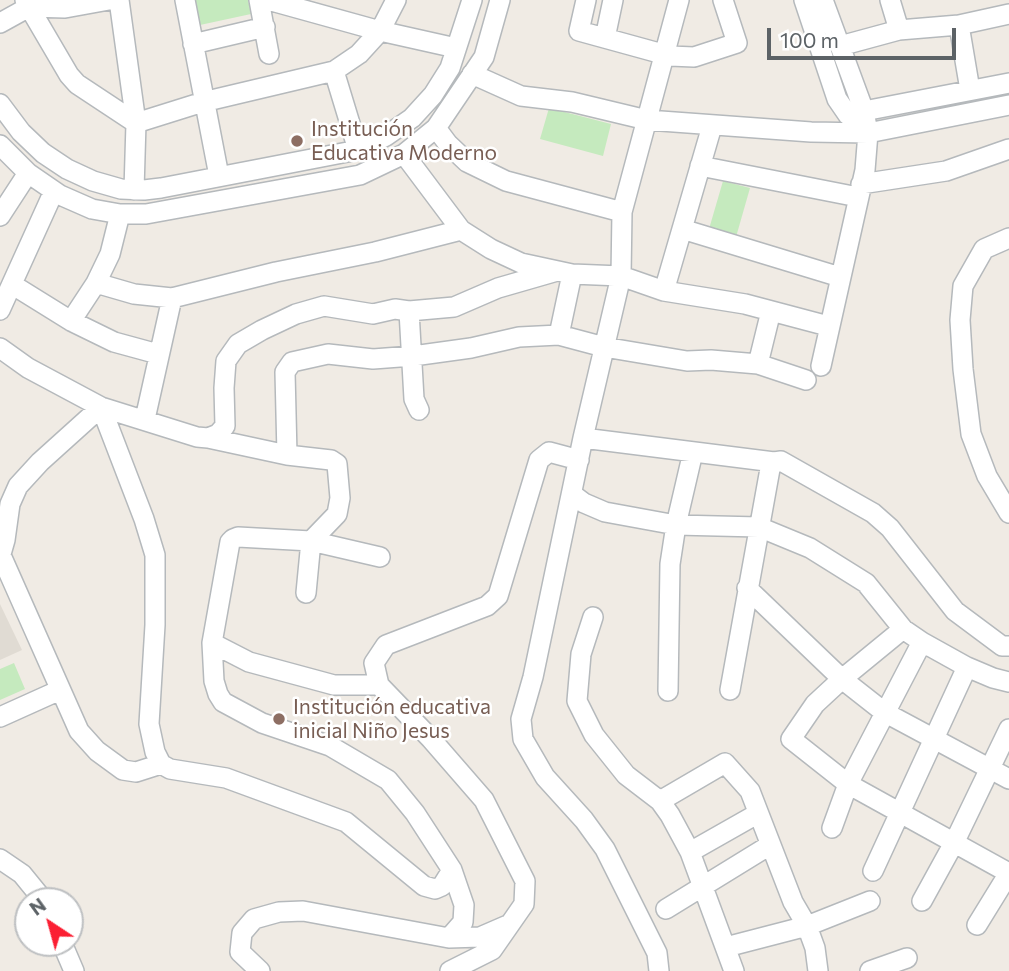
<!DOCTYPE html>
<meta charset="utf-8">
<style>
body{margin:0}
#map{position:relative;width:1009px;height:971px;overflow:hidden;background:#f0ebe4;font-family:Commissioner,sans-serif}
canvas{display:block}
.north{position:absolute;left:14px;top:887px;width:70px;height:70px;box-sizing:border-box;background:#fff;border:2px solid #bec0c2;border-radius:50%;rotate:324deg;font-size:19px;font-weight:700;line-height:28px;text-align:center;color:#5c6266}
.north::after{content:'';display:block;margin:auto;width:24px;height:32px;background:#fb1f33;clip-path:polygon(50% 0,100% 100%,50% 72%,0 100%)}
.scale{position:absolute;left:767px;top:28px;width:189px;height:32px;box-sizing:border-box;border:4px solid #5c6266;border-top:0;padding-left:9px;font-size:21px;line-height:24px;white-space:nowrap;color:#5c6266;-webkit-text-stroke:5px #fff;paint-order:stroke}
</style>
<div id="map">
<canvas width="1009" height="971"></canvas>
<div class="north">N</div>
<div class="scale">100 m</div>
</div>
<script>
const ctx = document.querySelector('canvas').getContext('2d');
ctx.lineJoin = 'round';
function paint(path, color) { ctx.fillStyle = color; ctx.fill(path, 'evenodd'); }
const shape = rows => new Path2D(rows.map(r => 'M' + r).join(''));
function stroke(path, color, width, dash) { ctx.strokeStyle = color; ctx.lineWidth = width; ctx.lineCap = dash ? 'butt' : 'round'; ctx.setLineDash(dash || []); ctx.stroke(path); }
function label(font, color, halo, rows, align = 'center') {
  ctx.font = font + ' Commissioner,sans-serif'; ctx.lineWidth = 5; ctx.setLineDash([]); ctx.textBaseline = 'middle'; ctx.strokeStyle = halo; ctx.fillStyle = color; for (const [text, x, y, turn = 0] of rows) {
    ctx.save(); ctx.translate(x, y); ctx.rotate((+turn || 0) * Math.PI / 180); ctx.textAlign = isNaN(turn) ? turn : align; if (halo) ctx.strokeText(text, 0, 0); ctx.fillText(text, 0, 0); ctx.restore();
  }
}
paint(shape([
 [0,604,22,650,0,660]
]), '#e0dbd3');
paint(shape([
 [195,0,248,0,251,14,200,25],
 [549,108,611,124,603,156,540,139],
 [723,181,750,188,736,237,709,229],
 [14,663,25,689,0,700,0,669]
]), '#c5eabe');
const minor = shape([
 [25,0,69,75,77,84,136,123,203,102,334,71,359,54,380,31,396,0],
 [119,0,136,123,134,190],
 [185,0,219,176],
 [259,0,269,54],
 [268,0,380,31,456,48],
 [586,0,579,31,670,56,694,57,737,43,723,0],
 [804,0,837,99,848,115,868,133],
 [890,0,899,30],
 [0,23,29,7,65,8,109,0],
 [959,25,970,90],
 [605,38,613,0],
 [193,44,265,27],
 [840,46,899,30,959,25,1009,14],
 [334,71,358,150],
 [472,74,521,96,572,102,647,120,811,132,868,133,1009,105],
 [0,104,21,132,43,153,67,169,93,181,121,189,144,190,161,188,358,150,386,136,412,118,433,95,450,68,472,0],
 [864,111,1009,83],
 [436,128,448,144,467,162,506,181,622,212],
 [0,145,28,173,60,195,92,209,120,214,146,214,360,175,404,154,436,128,484,57,500,0],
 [404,154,461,230,491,249,521,263,572,274,621,276,664,291,745,304,828,326],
 [700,166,858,197],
 [861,184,946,171,1009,149],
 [0,216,28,173],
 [682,229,840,277],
 [1009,238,984,249,963,286,960,320,963,369,971,434,987,476,1009,513],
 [96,283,134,294,172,298,276,272,375,252,461,230],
 [13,285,71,321,114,342,158,354],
 [664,291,712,126],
 [0,310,54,191],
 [409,311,414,399,419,410],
 [71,321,96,283,110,254,120,214],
 [559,335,572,274],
 [0,348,28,368,101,407,197,437,208,438,218,434,225,426,224,388,226,361,238,344,262,330,296,314,324,306,373,314,395,309,409,311,454,307,498,288,557,271],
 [758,364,771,311],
 [821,366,865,170,868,133,864,111,823,0],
 [145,419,172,298],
 [208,438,287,455,331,460,337,464,340,498,337,514,311,541,306,593],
 [583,438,774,462],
 [287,455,285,372,292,362,328,354,373,359,413,356,471,348,519,337,559,335,604,347,687,361,711,360,758,364,806,380],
 [572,494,584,503,605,512,676,525,759,527,810,548,866,583,903,629,922,642,967,667,993,678,1009,682],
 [0,553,79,731,97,751,123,770,136,772,161,764],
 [1,554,5,540,10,504,18,486,40,462,101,407,144,519,155,555,155,625,149,724,155,752,161,764,170,769,226,778,346,822,424,886,435,889,442,886,452,870],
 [380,557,311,541,238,537,233,539,230,542,212,643,214,681,218,694,223,702,262,723,330,746,388,780,415,813,452,870,464,905,463,922,449,938],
 [747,588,842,679,884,712,1009,779],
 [593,617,581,654,577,701,594,735,626,775,660,801,670,815,690,852,734,971],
 [903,629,842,679,815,704,791,739,848,784,1009,873],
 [212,643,249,662,334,685,379,685,431,739,484,800,525,881,524,904,492,950,450,971],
 [379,685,374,663,386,645,487,606,498,596,539,460,549,452,579,460],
 [730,690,770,469,774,462,781,461,873,513,890,528,955,611,1002,646,1009,646],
 [668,691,670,564,676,525,693,452],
 [0,717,60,690],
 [660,801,725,763,750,791,793,902,807,926,815,948,818,971],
 [832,828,848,784,922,642],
 [690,852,757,814],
 [0,859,22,874,44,901],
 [873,871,967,667],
 [922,901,955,841,1009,729],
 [666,909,770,845],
 [977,925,1009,873],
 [62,943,74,971],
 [726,947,807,926,870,901],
 [260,971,240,952,242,933,254,919,279,912,303,911,449,938,480,937,510,924],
 [659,971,657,953,605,849,584,820,545,777,523,739,521,719,533,677,583,438,621,276,622,212,679,0],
 [870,971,907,958]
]);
stroke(minor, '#b5b9bc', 22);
stroke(minor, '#fff', 19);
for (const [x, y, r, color] of [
 [297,141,7,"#8d6e63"],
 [279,719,7,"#8d6e63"]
]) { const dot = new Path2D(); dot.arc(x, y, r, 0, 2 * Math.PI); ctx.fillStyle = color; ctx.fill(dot); stroke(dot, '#fff', 2.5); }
label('21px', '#785e54', '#fff', [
 ["Institución",311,129],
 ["Educativa Moderno",311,153],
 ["Institución educativa",293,707],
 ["inicial Niño Jesus",293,731]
], 'left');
</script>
